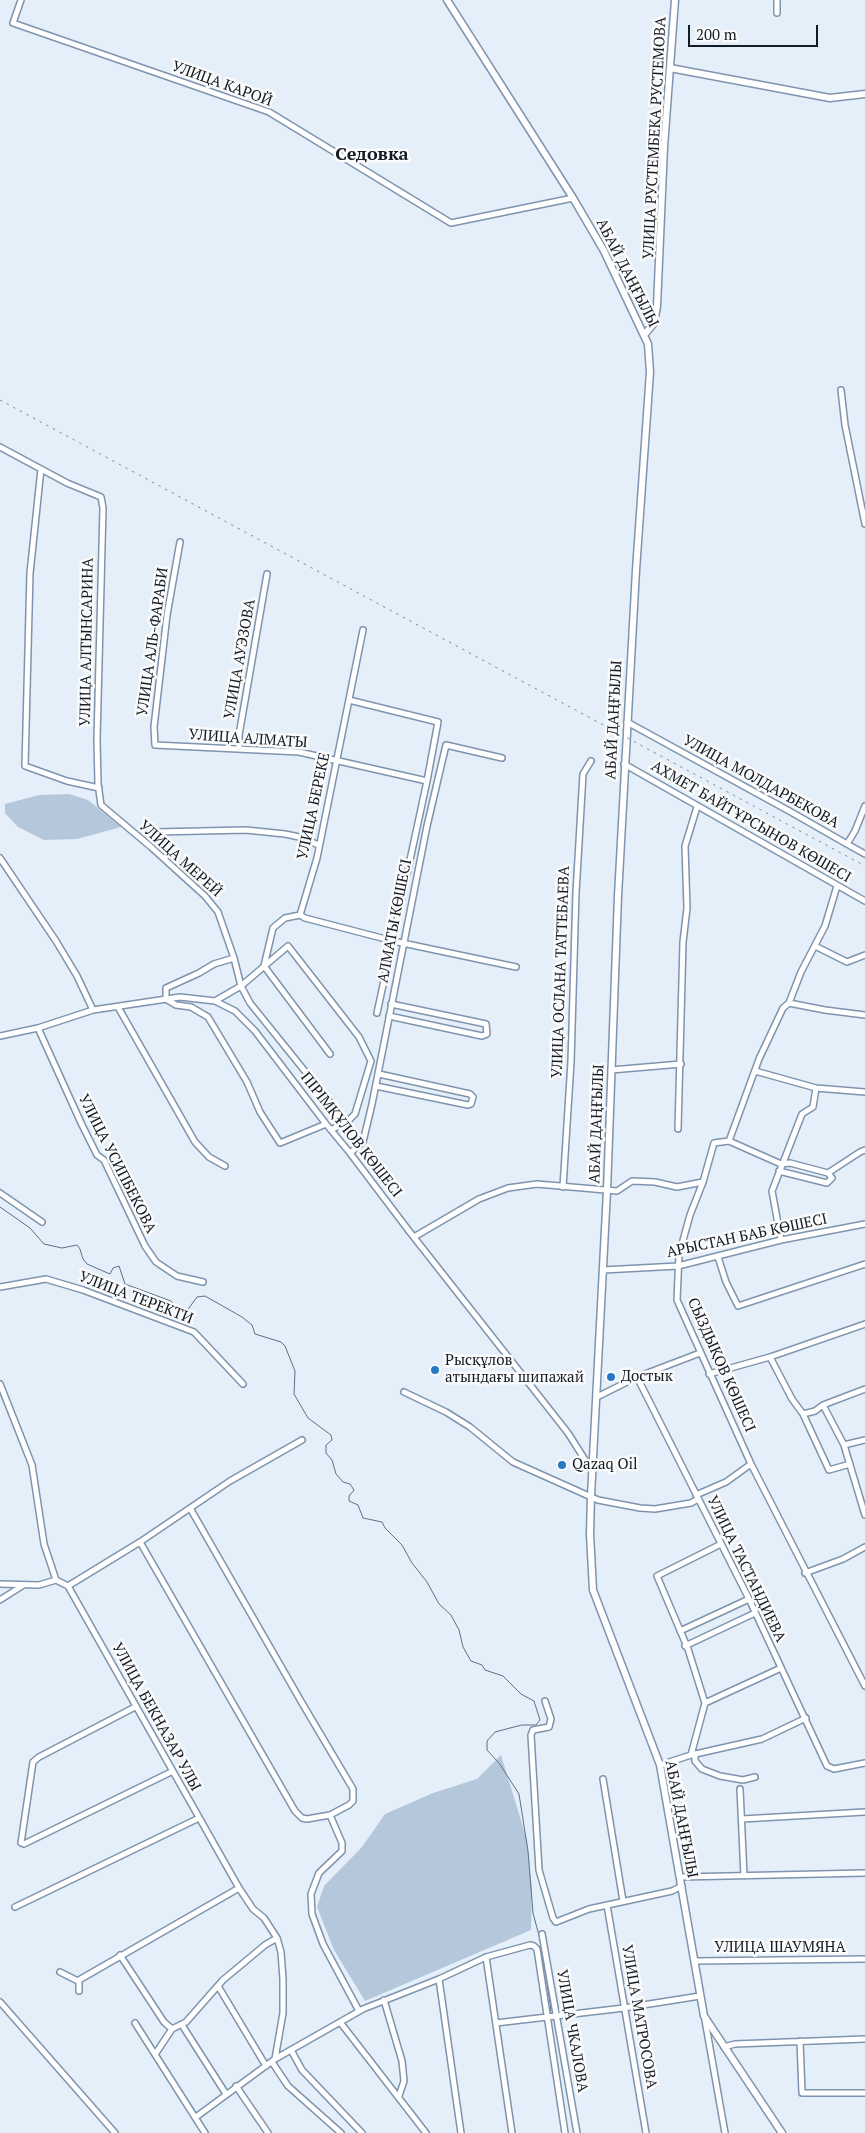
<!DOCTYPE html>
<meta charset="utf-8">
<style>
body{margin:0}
#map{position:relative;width:865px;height:2133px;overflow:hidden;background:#e5effa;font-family:"PT Serif",serif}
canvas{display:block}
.scale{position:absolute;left:688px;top:25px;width:130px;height:22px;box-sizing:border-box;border:2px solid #131b25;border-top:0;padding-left:6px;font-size:15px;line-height:18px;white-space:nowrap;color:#131b25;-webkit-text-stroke:4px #fbfbfb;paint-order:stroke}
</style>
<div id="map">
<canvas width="865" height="2133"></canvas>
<div class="scale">200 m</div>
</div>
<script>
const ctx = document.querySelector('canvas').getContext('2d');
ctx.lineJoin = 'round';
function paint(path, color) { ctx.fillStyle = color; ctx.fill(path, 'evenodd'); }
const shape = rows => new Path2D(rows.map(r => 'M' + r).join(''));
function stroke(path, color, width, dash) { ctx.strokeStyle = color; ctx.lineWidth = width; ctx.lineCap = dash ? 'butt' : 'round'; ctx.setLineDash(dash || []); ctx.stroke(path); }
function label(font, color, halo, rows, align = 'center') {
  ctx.font = font + ' "PT Serif",serif'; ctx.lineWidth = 5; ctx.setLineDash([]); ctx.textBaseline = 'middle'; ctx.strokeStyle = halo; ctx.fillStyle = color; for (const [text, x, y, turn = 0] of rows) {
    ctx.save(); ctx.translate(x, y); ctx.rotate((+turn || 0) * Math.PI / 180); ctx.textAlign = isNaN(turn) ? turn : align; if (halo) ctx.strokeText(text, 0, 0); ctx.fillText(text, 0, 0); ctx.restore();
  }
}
paint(shape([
 [69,794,88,800,121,827,77,839,44,840,18,827,5,813,5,804,39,795],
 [501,1755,527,1840,532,1890,531,1930,365,2001,334,1950,317,1907,324,1886,362,1847,385,1814,433,1793,477,1779]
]), '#b5c7db');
stroke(shape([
 [0,1207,30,1228,44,1244,62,1248,77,1245,80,1249,83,1259,87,1264,110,1274,113,1268,119,1266,125,1284,171,1301,182,1312,186,1312,197,1297,205,1296,242,1317,252,1325,255,1334,281,1342,285,1346,295,1371,294,1394,308,1418,331,1435,332,1440,326,1445,326,1453,332,1460,336,1474,343,1482,350,1484,354,1490,349,1496,349,1501,358,1505,363,1518,382,1522,385,1528,402,1545,412,1563,427,1582,439,1604,451,1615,459,1630,463,1647,471,1661,482,1665,485,1670,503,1676,521,1694,534,1701,540,1720,536,1725,522,1725,510,1728,495,1732,487,1741,487,1750,499,1763,519,1794,528,1851,533,1913,541,1943],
 [543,1955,551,2011]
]), '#5d7084', 1);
const minor = shape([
 [21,0,13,23,269,112,451,223,573,198],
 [777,13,777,0],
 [841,390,845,425,865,524],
 [0,447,67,483,101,497,103,508,97,739,98,784,101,805,151,847,205,896,218,912,234,958,241,986,250,1003,337,1111,342,1123],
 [41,469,30,573,25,766,67,781,99,788],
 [180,542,167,615,154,727,155,745,299,752,427,781],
 [349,700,438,722,427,781,377,1013],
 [627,722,791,812,847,844,855,831,865,806],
 [239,748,239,735,267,574],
 [624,764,865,901],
 [156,832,246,830,285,834,304,838,318,845],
 [847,844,865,854],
 [0,858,56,941,77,976,93,1010],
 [837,886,825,926,801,972,789,1003,783,1008,759,1059,729,1141,714,1143,703,1182,690,1215,679,1255,677,1300,751,1464,865,1686],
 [300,915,317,858,363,630],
 [300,915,305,918,393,941,516,967],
 [300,915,285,918,273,928,264,966,330,1054],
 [815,946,847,962,865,955],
 [234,958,214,964,199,973,166,988,166,999,176,1005,191,1007,208,1017,247,1082,260,1112,280,1143,326,1124],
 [215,1001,241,986,288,946,359,1037,371,1061,355,1114,349,1120,331,1130],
 [789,1003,825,1010,865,1015],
 [118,1007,195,1142,209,1157,225,1166],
 [389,1016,482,1036,487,1034,486,1024,391,1004],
 [38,1028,82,1125,97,1155,104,1160,145,1246,156,1262,177,1276,203,1282],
 [0,1036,38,1028,93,1010,180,997,215,1001,235,1011,255,1031,326,1124,350,1153,409,1231,568,1433,587,1463,594,1466],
 [611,1070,681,1064],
 [755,1071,816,1088,865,1092],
 [376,1086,468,1105,471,1104,473,1097,470,1094,379,1074],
 [678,1129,683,942,687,908,685,846,697,807],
 [729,1141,781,1164,790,1163,828,1173,832,1178,827,1183,779,1171],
 [350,1153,363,1142,372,1104,427,826,446,745,502,758],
 [828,1173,860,1152,865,1150],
 [563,1187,571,1062,576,893,583,774,591,761],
 [0,1193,42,1222],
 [414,1237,479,1199,508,1188,537,1184,617,1191,632,1181,655,1182,677,1187,703,1182],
 [781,1240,772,1191,802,1114,813,1107,816,1088],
 [718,1257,726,1282,738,1306,865,1264],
 [603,1270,678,1266,781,1240,865,1224],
 [0,1287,46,1279,83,1290,194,1332,243,1384],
 [770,1357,792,1399,803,1414,829,1470,850,1464],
 [709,1374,770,1357,865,1324],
 [637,1377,749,1599,827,1766,834,1769,865,1763],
 [0,1384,32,1465,44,1544,56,1580,68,1586,239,1888,253,1909,264,1918,277,1938,281,1952,283,1979,283,2013,275,2059],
 [404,1392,446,1412,470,1427,513,1462,598,1500,640,1508,655,1509,691,1503,698,1499],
 [597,1397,637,1377,700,1353],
 [823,1405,844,1445,865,1515],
 [803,1414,815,1411,823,1405,865,1389],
 [844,1445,865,1440],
 [696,1495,726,1482,751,1464],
 [190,1508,302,1703,353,1789,353,1801,349,1805,330,1815,342,1843,342,1851,319,1873,311,1894,312,1914,323,1944,359,2011],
 [140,1542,295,1811,302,1818,307,1819,330,1815],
 [805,1573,843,1559,865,1547],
 [0,1584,39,1585,56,1580],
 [68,1586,140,1542,230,1481,302,1440],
 [0,1600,22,1586],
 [680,1631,749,1599],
 [685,1646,755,1613],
 [545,1701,551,1719,549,1727,533,1730,531,1735,539,1870,553,1918,556,1922,589,1909,672,1891,682,1886],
 [705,1703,781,1668],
 [135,1707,39,1757,33,1762,21,1843,24,1844,171,1772],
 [695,1754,695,1761,702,1769,720,1776,743,1780,755,1777],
 [691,1755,705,1703,688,1649,657,1576,721,1544],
 [660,1765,691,1755,762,1739,806,1718],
 [603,1779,623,1901],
 [740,1789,744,1876],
 [742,1819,865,1812],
 [681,1877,865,1873],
 [607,1905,646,2133],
 [15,1907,199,1818],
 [542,1934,577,2133],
 [120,1955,164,2022,172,2029],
 [486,1957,512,2133],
 [696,1961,865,1959],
 [60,1972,78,1981],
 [439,1979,461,2133],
 [218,1986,266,2066],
 [79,1991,79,1980,239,1888],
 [384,2000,402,2061,404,2081,399,2096],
 [0,2002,115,2133],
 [705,2020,725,2133],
 [340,2022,426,2133],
 [135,2023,205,2133],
 [496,2023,624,2008,700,1996],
 [182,2025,226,2094],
 [800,2041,802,2093,865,2093],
 [724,2047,735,2044,865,2039],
 [291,2050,302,2070,362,2133],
 [156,2053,172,2029,186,2022,223,1980,265,1945,277,1938],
 [272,2062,288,2086,341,2133],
 [236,2086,268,2133],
 [196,2117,275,2059,363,2009,439,1979,486,1957,530,1945,534,1946,537,1949,565,2133]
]);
const tertiary = shape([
 [447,0,573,198,604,251,648,344,650,372,636,570,618,896,607,1191,591,1496,590,1534,593,1590,660,1765,704,2016,782,2133],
 [670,68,830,98,865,94],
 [645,334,654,323,657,306,664,147,675,0]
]);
stroke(minor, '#7e94ae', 8);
stroke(tertiary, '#7e94ae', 9);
stroke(minor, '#fff', 5);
stroke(tertiary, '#fff', 6);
stroke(shape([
 [0,400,865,866]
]), '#808993', 1, [2.5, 5]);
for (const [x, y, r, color] of [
 [435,1370,5,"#2677c6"],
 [611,1377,5,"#2677c6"],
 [562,1465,5,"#2677c6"]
]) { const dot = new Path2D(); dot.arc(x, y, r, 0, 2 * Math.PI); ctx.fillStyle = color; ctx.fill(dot); stroke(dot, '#fbfbfb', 2); }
label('15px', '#131b25', '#fbfbfb', [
 ["УЛИЦА КАРОЙ",222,84,20],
 ["УЛИЦА РУСТЕМБЕКА РУСТЕМОВА",655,138,-87],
 ["АБАЙ ДАҢҒЫЛЫ",627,273,63],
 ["УЛИЦА АЛТЫНСАРИНА",87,642,-89],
 ["УЛИЦА АЛЬ-ФАРАБИ",153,642,-82],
 ["УЛИЦА АУЭЗОВА",240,659,-80],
 ["АБАЙ ДАҢҒЫЛЫ",614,720,-87],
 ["УЛИЦА АЛМАТЫ",248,739,4],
 ["УЛИЦА МОЛДАРБЕКОВА",761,782,29],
 ["УЛИЦА БЕРЕКЕ",314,806,-78],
 ["АХМЕТ БАЙТҰРСЫНОВ КӨШЕСІ",751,822,30],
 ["УЛИЦА МЕРЕЙ",180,859,42],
 ["АЛМАТЫ КӨШЕСІ",395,921,-79],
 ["УЛИЦА ОСЛАНА ТАТТЕБАЕВА",561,972,-88],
 ["АБАЙ ДАҢҒЫЛЫ",597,1124,-88],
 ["ПІРІМҚҰЛОВ КӨШЕСІ",351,1135,52],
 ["УЛИЦА УСИПБЕКОВА",117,1164,63],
 ["АРЫСТАН БАБ КӨШЕСІ",747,1236,-12],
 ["УЛИЦА ТЕРЕКТИ",136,1298,21],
 ["СЫЗДЫҚОВ КӨШЕСІ",721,1365,66],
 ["УЛИЦА ТАСТАНДИЕВА",746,1569,64],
 ["УЛИЦА БЕКНАЗАР УЛЫ",156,1717,61],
 ["АБАЙ ДАҢҒЫЛЫ",681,1819,79],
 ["УЛИЦА ШАУМЯНА",780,1948],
 ["УЛИЦА МАТРОСОВА",639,2017,80],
 ["УЛИЦА ЧКАЛОВА",572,2031,80]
]);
label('15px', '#131b25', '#fbfbfb', [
 ["Рысқұлов",445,1361],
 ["атындағы шипажай",445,1378],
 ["Достык",621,1377],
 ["Qazaq Oil",572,1465]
], 'left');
label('bold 18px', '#131b25', '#fbfbfb', [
 ["Седовка",372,155]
]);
</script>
